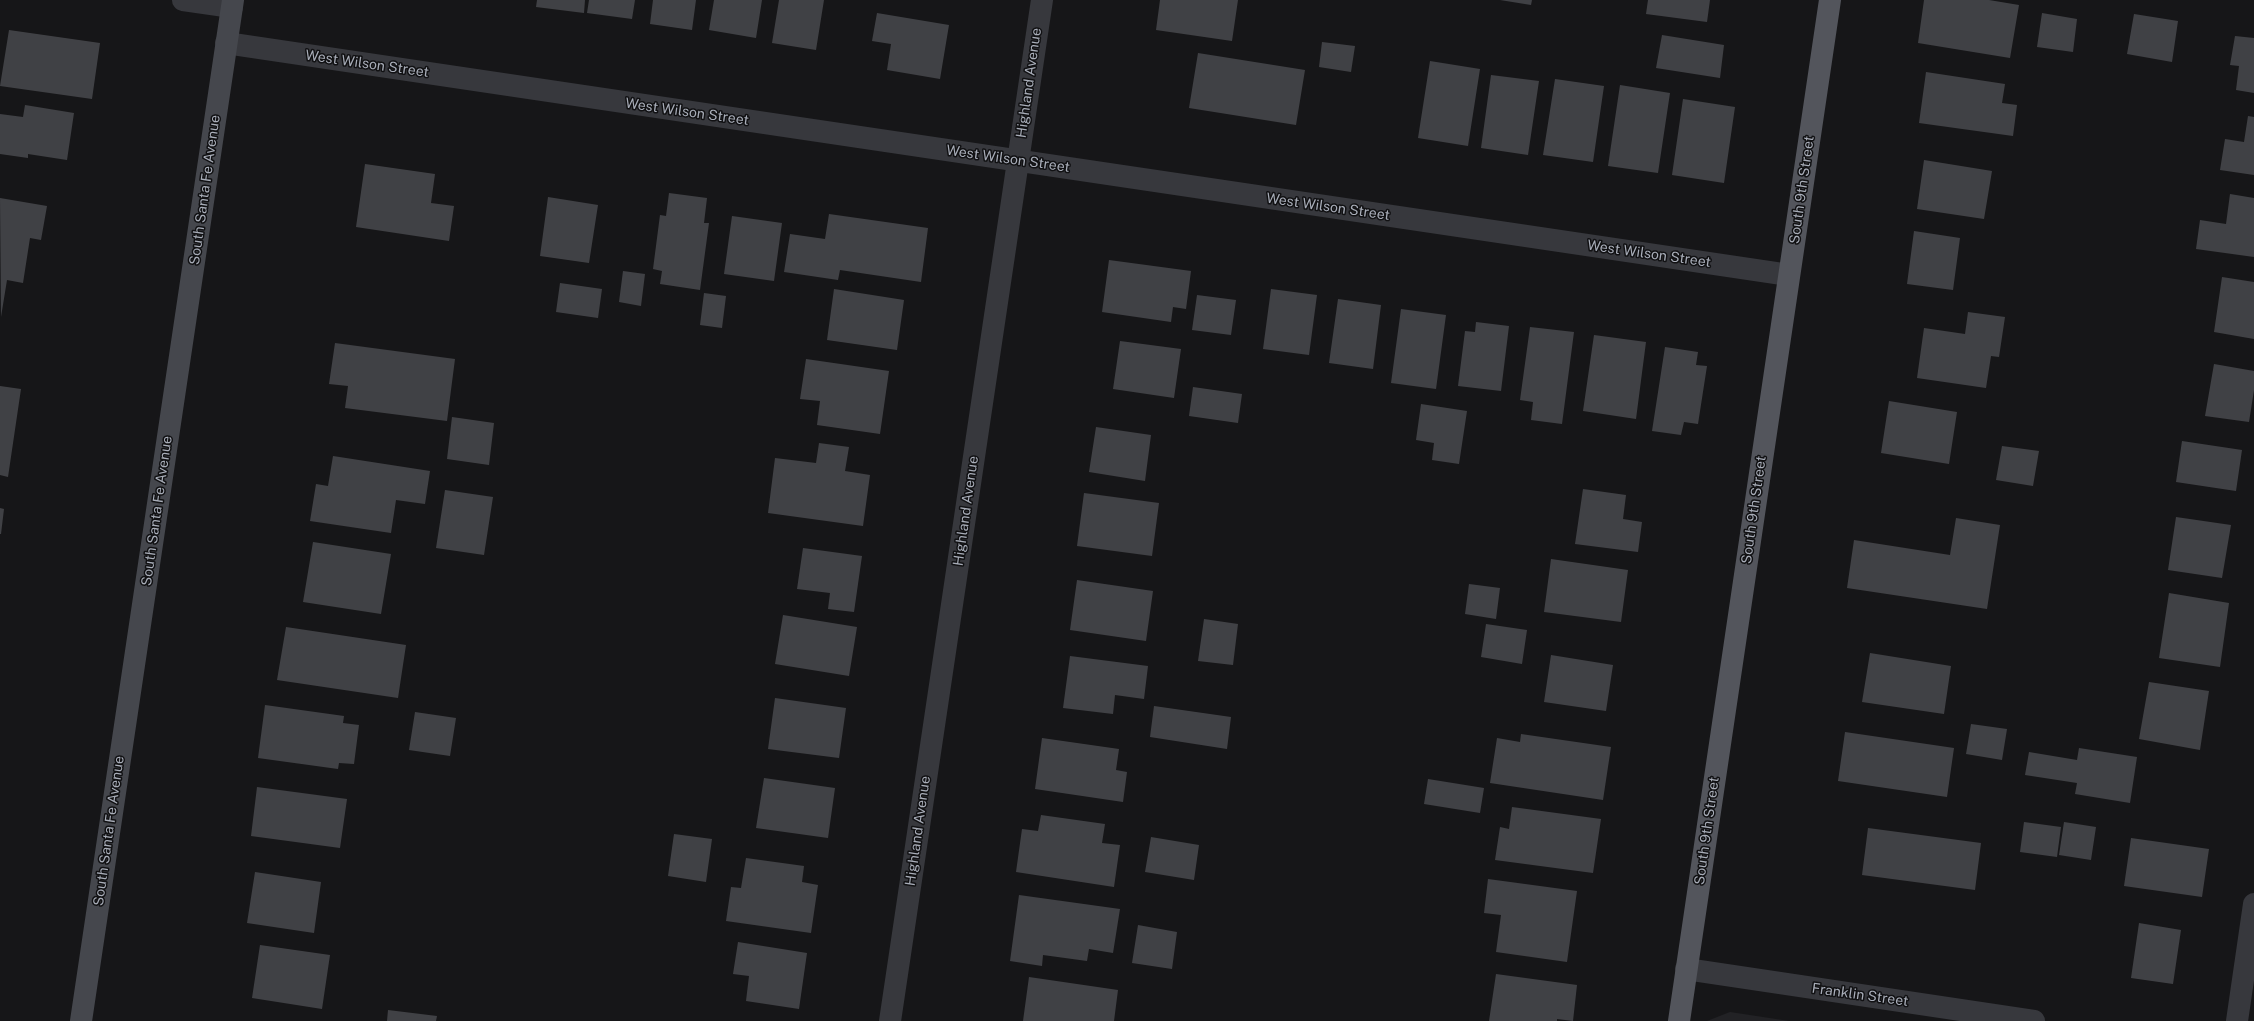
<!DOCTYPE html>
<style>
body{margin:0}
canvas{display:block;background:#161618}
</style>
<canvas width="2254" height="1021"></canvas>
<script>
const ctx = document.querySelector('canvas').getContext('2d');
ctx.lineJoin = 'round';
function paint(path, color) { ctx.fillStyle = color; ctx.fill(path, 'evenodd'); }
const shape = rows => new Path2D(rows.map(r => 'M' + r).join(''));
function stroke(path, color, width, dash) { ctx.strokeStyle = color; ctx.lineWidth = width; ctx.lineCap = dash ? 'butt' : 'round'; ctx.setLineDash(dash || []); ctx.stroke(path); }
function label(font, color, halo, rows, align = 'center') {
  ctx.font = font + ' "Public Sans",sans-serif'; ctx.lineWidth = 3; ctx.setLineDash([]); ctx.textBaseline = 'middle'; ctx.strokeStyle = halo; ctx.fillStyle = color; for (const [text, x, y, turn = 0] of rows) {
    ctx.save(); ctx.translate(x, y); ctx.rotate((+turn || 0) * Math.PI / 180); ctx.textAlign = isNaN(turn) ? turn : align; if (halo) ctx.strokeText(text, 0, 0); ctx.fillText(text, 0, 0); ctx.restore();
  }
}
paint(shape([
 [1730,1012,1789,1021,1707,1021]
]), '#222225');
paint(shape([
 [537,0,585,0,584,13,536,7],
 [589,0,635,0,632,19,587,13],
 [653,0,696,0,692,30,650,24],
 [714,0,762,0,756,38,709,30],
 [779,0,824,0,816,50,772,43],
 [1160,0,1238,0,1232,41,1156,30],
 [1500,0,1532,0,1531,5],
 [1648,0,1710,0,1707,22,1646,14],
 [1924,0,1989,0,2019,5,2010,58,1918,43],
 [877,13,949,25,940,79,887,70,891,44,872,41],
 [2042,13,2077,19,2073,52,2037,47],
 [2134,14,2178,21,2172,62,2127,54],
 [9,30,100,43,92,99,0,86],
 [1662,35,1724,45,1720,78,1656,68],
 [2235,36,2254,38,2254,93,2236,90,2239,66,2230,65],
 [1322,42,1355,46,1351,72,1319,67],
 [1198,53,1305,70,1296,125,1189,108],
 [1430,61,1480,69,1468,146,1418,138],
 [1926,72,2005,84,2002,103,2017,105,2013,136,1919,123],
 [1491,75,1539,81,1528,155,1481,148],
 [1555,79,1604,86,1593,162,1543,155],
 [1620,85,1670,93,1658,173,1608,166],
 [1683,99,1735,107,1724,183,1672,175],
 [25,105,74,113,67,160,28,154,28,158,0,154,0,114,23,117],
 [2248,116,2254,117,2254,175,2220,170,2225,139,2244,142],
 [1924,160,1992,171,1984,219,1917,209],
 [365,164,435,174,431,203,454,206,449,241,356,227],
 [669,193,707,198,704,223,709,223,700,290,660,284,662,271,653,269,660,215,666,216],
 [2230,194,2254,198,2254,257,2196,249,2200,220,2226,224],
 [548,197,598,205,589,263,540,256],
 [0,198,47,206,41,240,30,238,23,283,7,280,1,317],
 [829,214,928,228,921,282,840,270,838,280,784,272,790,234,825,239],
 [732,216,782,223,774,281,724,274],
 [1914,231,1960,238,1953,290,1907,284],
 [1109,260,1191,271,1186,309,1173,307,1171,322,1102,312],
 [623,271,645,274,641,306,619,302],
 [2222,277,2254,282,2254,339,2214,332],
 [560,283,602,289,598,318,556,312],
 [834,289,904,300,897,350,827,340],
 [1271,289,1317,295,1309,355,1263,349],
 [704,293,726,296,722,328,700,325],
 [1197,295,1236,300,1231,335,1192,330],
 [1338,299,1381,305,1373,369,1329,363],
 [1401,309,1446,315,1436,389,1391,383],
 [1968,312,2005,317,1999,357,1991,356,1986,388,1917,378,1924,328,1965,334],
 [1476,322,1509,326,1501,391,1458,386,1465,331,1475,332],
 [1530,327,1574,332,1562,424,1531,420,1533,402,1520,400],
 [1594,335,1646,342,1636,419,1583,411],
 [1120,341,1181,349,1174,398,1113,389],
 [335,343,455,359,447,421,345,408,348,386,329,384],
 [1665,347,1698,352,1696,365,1707,366,1698,424,1684,422,1681,435,1652,431],
 [806,359,889,371,880,434,817,425,820,401,800,399],
 [2214,364,2254,371,2254,390,2249,422,2205,416],
 [0,386,21,389,8,477,0,475],
 [1193,387,1242,394,1238,423,1189,416],
 [1889,401,1957,412,1949,464,1881,453],
 [1421,404,1467,411,1459,464,1432,460,1434,443,1416,440],
 [452,417,494,423,489,465,447,459],
 [1096,427,1151,435,1145,481,1089,472],
 [2182,441,2242,450,2236,491,2176,482],
 [819,443,849,447,845,471,870,475,863,526,768,513,775,458,816,463],
 [2002,446,2039,451,2033,486,1996,480],
 [333,456,430,471,425,504,396,500,391,533,310,521,316,484,328,486],
 [1583,489,1626,495,1623,519,1642,522,1638,552,1575,544],
 [445,490,493,497,484,555,436,548],
 [1084,493,1159,503,1152,556,1077,546],
 [0,508,4,509,1,534,0,534],
 [2176,517,2231,525,2222,578,2168,570],
 [1956,518,2000,525,1987,609,1847,588,1854,540,1950,555],
 [313,542,391,554,381,614,303,602],
 [803,548,862,556,854,612,828,609,830,593,797,589],
 [1551,559,1628,570,1621,622,1544,612],
 [1077,580,1153,591,1146,641,1070,630],
 [1469,584,1500,588,1496,619,1465,614],
 [2169,593,2229,603,2220,667,2159,658],
 [783,615,857,627,849,676,775,664],
 [1204,619,1238,624,1233,665,1198,661],
 [1486,624,1527,630,1522,664,1481,657],
 [286,627,406,645,398,698,277,680],
 [1870,653,1951,666,1944,714,1862,702],
 [1551,655,1613,665,1606,711,1544,702],
 [1070,656,1148,666,1144,699,1115,695,1113,714,1063,708],
 [2149,682,2209,691,2200,750,2139,739],
 [775,698,846,708,839,758,768,749],
 [265,705,344,716,343,723,359,725,354,764,339,763,338,769,258,758],
 [1154,706,1231,717,1227,749,1150,737],
 [415,712,456,718,450,756,409,750],
 [1971,724,2007,729,2002,760,1966,754],
 [1845,732,1954,748,1947,797,1838,781],
 [1521,734,1611,747,1603,800,1490,783,1497,738,1520,742],
 [1042,738,1119,749,1116,770,1127,772,1123,802,1035,789],
 [2079,748,2137,757,2130,803,2075,794,2077,783,2025,775,2029,752,2077,760],
 [764,778,835,788,828,838,756,828],
 [1428,779,1484,788,1480,813,1424,804],
 [257,787,347,799,340,848,251,836],
 [1512,807,1601,819,1593,873,1495,860,1500,827,1509,829],
 [1041,815,1105,824,1102,843,1120,845,1114,887,1016,872,1022,829,1038,831],
 [2024,822,2061,827,2057,857,2020,852],
 [2064,822,2096,827,2091,860,2059,855],
 [1868,828,1981,843,1975,890,1862,875],
 [674,834,712,839,706,882,668,876],
 [1151,837,1199,845,1194,880,1145,872],
 [2131,838,2209,849,2202,897,2124,886],
 [746,858,804,866,802,882,818,885,811,933,726,921,731,887,741,888],
 [255,872,321,882,314,933,247,923],
 [1488,879,1577,891,1567,962,1496,952,1501,915,1484,913],
 [1019,895,1120,909,1113,953,1089,949,1087,961,1043,955,1042,966,1010,961],
 [2139,923,2181,930,2173,984,2131,978],
 [1138,925,1177,932,1172,969,1132,963],
 [738,942,807,953,799,1009,746,1001,749,976,733,974],
 [260,945,330,955,322,1009,252,998],
 [1496,974,1577,985,1573,1021,1557,1019,1557,1021,1489,1021],
 [1029,977,1118,990,1114,1021,1023,1021],
 [388,1010,437,1016,436,1021,387,1021]
]), '#404145');
stroke(shape([
 [183,0,232,7],
 [226,43,1789,275],
 [1686,969,2034,1021],
 [890,1021,1042,0],
 [2237,1021,2254,904]
]), '#37383d', 22);
stroke(shape([
 [81,1021,233,0]
]), '#45474d', 22);
stroke(shape([
 [1679,1021,1830,0]
]), '#53555c', 22);
label('14px', '#a8adb8', '#111113', [
 ["West Wilson Street",367,64,8],
 ["Highland Avenue",1029,83,-82],
 ["West Wilson Street",687,112,8],
 ["West Wilson Street",1008,159,8],
 ["South Santa Fe Avenue",205,190,-82],
 ["South 9th Street",1802,190,-82],
 ["West Wilson Street",1328,207,8],
 ["West Wilson Street",1649,254,8],
 ["South 9th Street",1754,510,-82],
 ["South Santa Fe Avenue",157,511,-82],
 ["Highland Avenue",966,511,-82],
 ["South Santa Fe Avenue",109,831,-82],
 ["Highland Avenue",918,831,-82],
 ["South 9th Street",1707,831,-82],
 ["Franklin Street",1860,995,8]
]);
</script>
